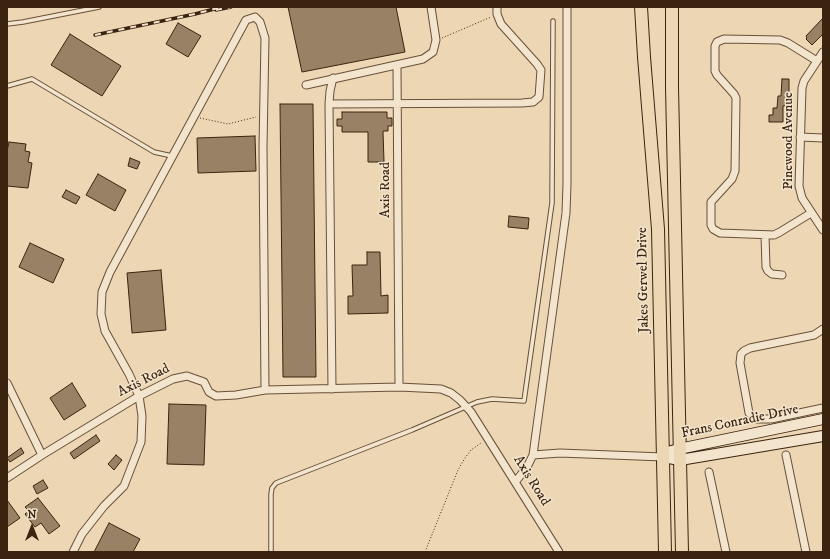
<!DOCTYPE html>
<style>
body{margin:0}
#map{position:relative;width:830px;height:559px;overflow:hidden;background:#edd6b3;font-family:"IM FELL DW Pica",serif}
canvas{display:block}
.frame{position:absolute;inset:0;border:8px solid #3b240f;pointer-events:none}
.north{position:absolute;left:12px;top:507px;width:40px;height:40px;-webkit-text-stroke:3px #f3e4ce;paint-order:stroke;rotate:0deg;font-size:11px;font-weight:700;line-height:16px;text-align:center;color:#3b240f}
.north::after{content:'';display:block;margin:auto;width:14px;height:18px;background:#3b240f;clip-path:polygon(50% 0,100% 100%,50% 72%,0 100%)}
</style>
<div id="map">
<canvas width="830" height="559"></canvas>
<div class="frame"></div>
<div class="north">N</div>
</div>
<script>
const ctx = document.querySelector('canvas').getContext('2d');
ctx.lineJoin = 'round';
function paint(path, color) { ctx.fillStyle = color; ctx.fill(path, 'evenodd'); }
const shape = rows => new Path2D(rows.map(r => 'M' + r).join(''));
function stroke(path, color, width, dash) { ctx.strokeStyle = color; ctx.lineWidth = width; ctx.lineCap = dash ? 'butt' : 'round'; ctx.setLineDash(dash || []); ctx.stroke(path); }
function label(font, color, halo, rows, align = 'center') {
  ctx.font = font + ' "IM FELL DW Pica",serif'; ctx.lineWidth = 3; ctx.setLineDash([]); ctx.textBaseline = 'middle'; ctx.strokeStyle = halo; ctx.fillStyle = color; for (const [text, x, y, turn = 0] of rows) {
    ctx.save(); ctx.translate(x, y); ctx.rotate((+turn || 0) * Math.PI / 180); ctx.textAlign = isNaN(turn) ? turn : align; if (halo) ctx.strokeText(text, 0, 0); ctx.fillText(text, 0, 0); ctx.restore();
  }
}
const building = shape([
 [288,7,396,7,405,52,302,72,288,7],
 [823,18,823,34,812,45,806,39,807,38,806,36,823,18],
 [178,23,201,36,188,57,166,44,178,23],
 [70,34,121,66,102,96,51,65,70,34],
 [782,79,789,79,789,106,783,106,783,122,769,122,769,115,773,115,773,108,777,108,778,96,781,96,782,79],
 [280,104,313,104,316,377,283,377,280,104],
 [342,112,387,112,387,118,392,118,392,126,388,126,388,131,383,131,384,162,368,162,368,132,342,132,342,126,337,126,337,119,342,119,342,112],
 [255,136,256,171,198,173,197,138,255,136],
 [9,142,26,144,25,151,30,152,28,162,32,163,28,188,7,186,7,151,9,142],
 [130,158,140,162,137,169,128,166,130,158],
 [98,174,126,190,115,211,86,195,98,174],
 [66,190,80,197,76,204,62,197,66,190],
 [509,216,529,218,528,229,508,227,509,216],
 [30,243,64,259,53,283,19,267,30,243],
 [367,252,380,252,381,296,388,295,388,313,348,314,348,296,353,296,352,265,367,265,367,252],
 [161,270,166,330,132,333,127,273,161,270],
 [72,383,86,406,64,420,50,398,72,383],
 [169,404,206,405,204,465,167,464,169,404],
 [96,435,100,441,74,459,70,453,96,435],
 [21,448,24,453,10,462,7,458,21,448],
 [116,455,122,460,114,470,108,464,116,455],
 [43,480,48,488,37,494,33,486,43,480],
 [38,498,60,526,49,534,41,523,35,527,25,514,29,511,25,507,38,498],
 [7,500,20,518,7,527,7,500],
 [109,523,140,539,133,552,94,552,109,523]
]);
paint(building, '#988164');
stroke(building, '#3b240f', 1);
const service = shape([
 [7,24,23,22,99,7],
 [7,86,32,79,154,152,172,156],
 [271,552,271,494,272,488,276,483,412,430,477,402,492,399,524,401,552,203,553,21]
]);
const minor = shape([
 [823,52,804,81,802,88,799,186,802,198,823,230],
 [397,65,399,387],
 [306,85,423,59,433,52,436,40,431,7],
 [329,104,522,103,533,102,539,97,541,70,537,64,501,24,497,14,497,7],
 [800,137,823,138],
 [811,213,780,232,774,235,720,233,713,229,711,225,711,202,732,179,735,171,736,98,734,94,717,75,715,71,715,46,717,42,724,39,780,40,788,43,817,61],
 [765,235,766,267,768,271,772,274,782,275],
 [823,329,814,335,750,348,744,351,741,354,740,363,749,413,757,419,771,419,823,408],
 [7,383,42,455],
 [332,389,329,104,330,91,333,78],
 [533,455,560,453,663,457],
 [786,455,806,552],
 [709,472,726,552],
 [7,478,42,455,139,396,173,379,187,376,204,382,209,392,216,396,236,395,265,390,399,387,441,389,451,393,460,400,471,412,559,552],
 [516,481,527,467,533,455,566,213,567,184,567,7],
 [73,552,82,534,104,506,124,486,141,442,142,416,139,396,129,374,105,331,101,314,102,292,110,272,246,20,255,17,260,22,265,38,263,147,265,390]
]);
const secondary = shape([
 [663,453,679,449,823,419],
 [663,457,680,460,823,436]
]);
const trunk = shape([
 [641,7,644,57,658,229,665,552],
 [672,7,672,87,682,552]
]);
stroke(service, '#685038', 5.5);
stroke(minor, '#685038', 9);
stroke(secondary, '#3b240f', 12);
stroke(trunk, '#3b240f', 14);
stroke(shape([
 [442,38,491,17],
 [200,118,228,124,256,117],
 [425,552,458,470,465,458,471,450,481,443]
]), '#3b240f', 1, [1, 2]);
stroke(service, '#f3e4ce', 3.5);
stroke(minor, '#f3e4ce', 7);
stroke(secondary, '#f3e4ce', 10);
stroke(trunk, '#edd6b3', 12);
const rail = shape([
 [216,10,231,7],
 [95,35,195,14,222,7]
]);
stroke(rail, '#3b240f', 3.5);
stroke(rail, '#f3e4ce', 2, [6]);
label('14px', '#3b240f', '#f3e4ce', [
 ["Pinewood Avenue",789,141,-90],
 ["Axis Road",386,190,-90],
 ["Jakes Gerwel Drive",644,280,-91],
 ["Axis Road",144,381,-27],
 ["Frans Conradie Drive",740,422,-12],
 ["Axis Road",531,481,58]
]);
</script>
